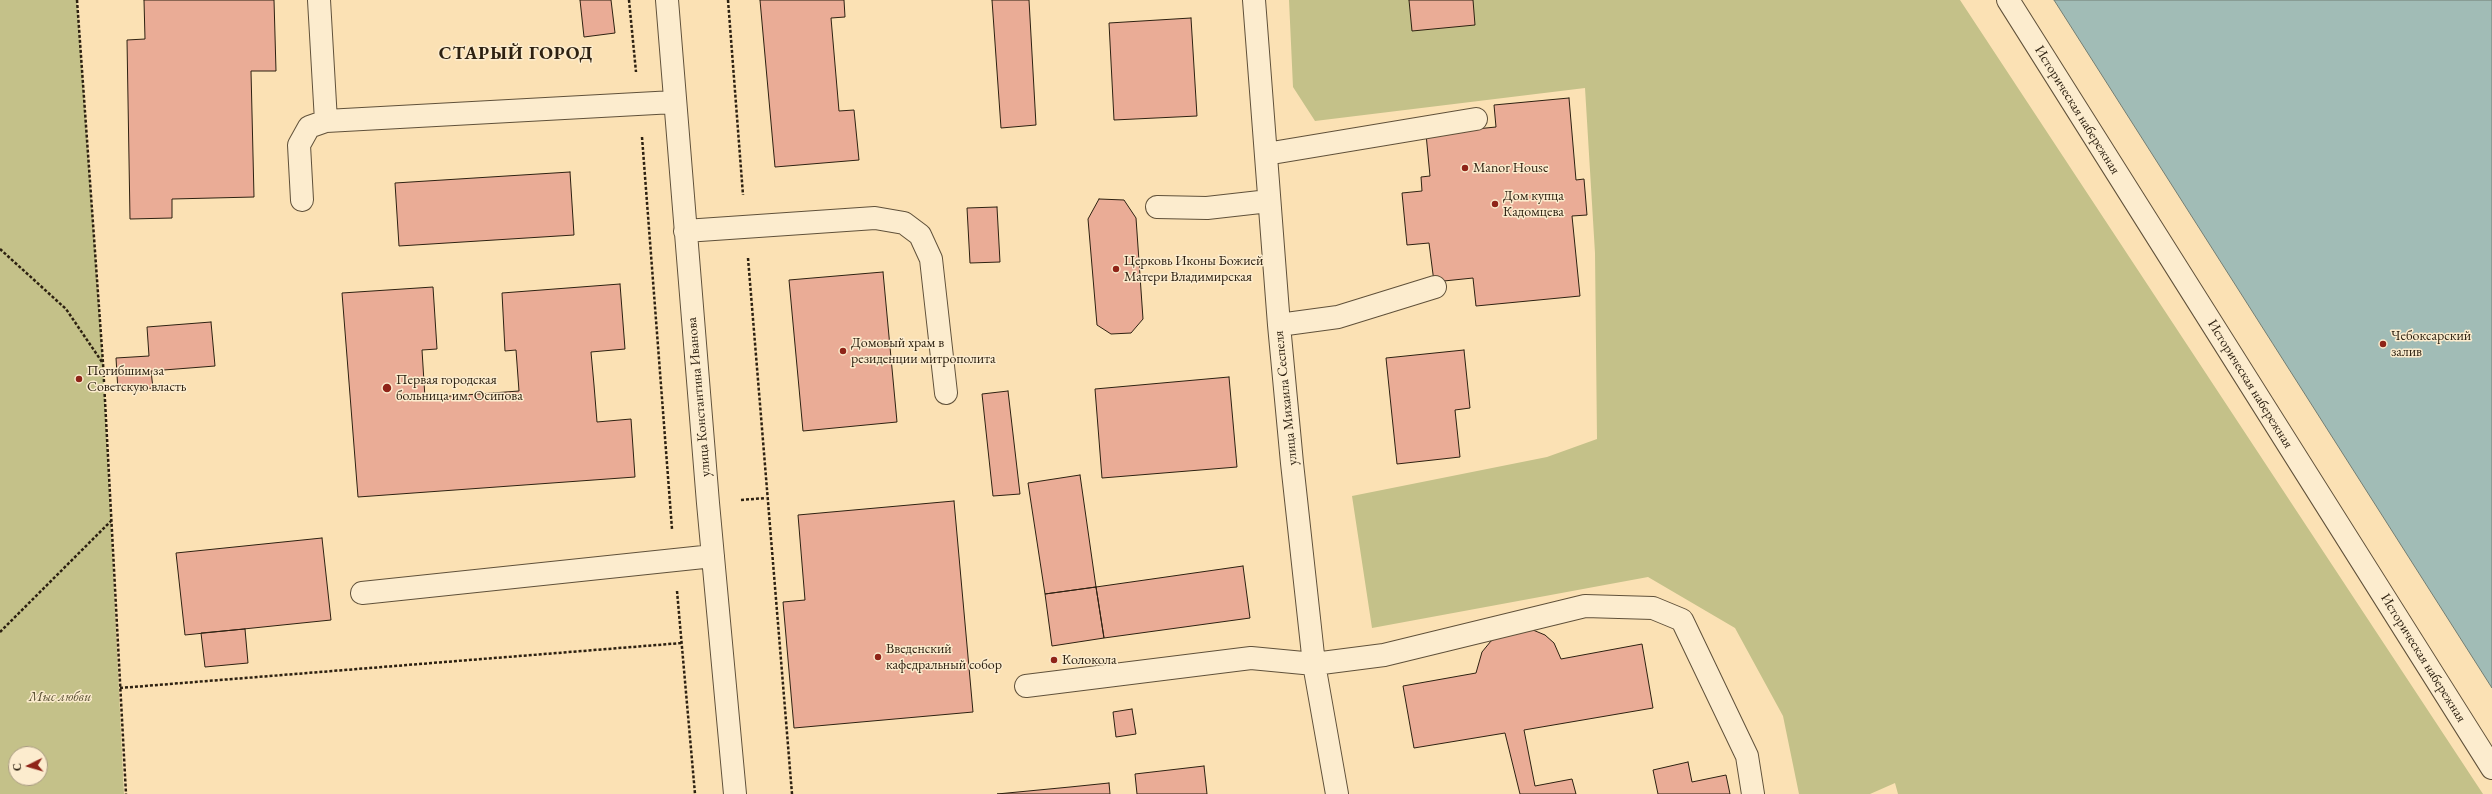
<!DOCTYPE html>
<meta charset="utf-8">
<style>
body{margin:0}
#map{position:relative;width:2492px;height:794px;overflow:hidden;background:#fbe1b4;font-family:"EB Garamond",serif}
canvas{display:block}
.north{position:absolute;left:8px;top:746px;width:40px;height:40px;box-sizing:border-box;background:#fcecce;border:1px solid #a99b82;border-radius:50%;rotate:265deg;font-size:11px;font-weight:700;line-height:16px;text-align:center;color:#2d2111}
.north::after{content:'';display:block;margin:auto;width:14px;height:18px;background:#8f2418;clip-path:polygon(50% 0,100% 100%,50% 72%,0 100%)}
</style>
<div id="map">
<canvas width="2492" height="794"></canvas>
<div class="north">С</div>
</div>
<script>
const ctx = document.querySelector('canvas').getContext('2d');
ctx.lineJoin = 'round';
function paint(path, color) { ctx.fillStyle = color; ctx.fill(path, 'evenodd'); }
const shape = rows => new Path2D(rows.map(r => 'M' + r).join(''));
function stroke(path, color, width, dash) { ctx.strokeStyle = color; ctx.lineWidth = width; ctx.lineCap = dash ? 'butt' : 'round'; ctx.setLineDash(dash || []); ctx.stroke(path); }
function label(font, color, halo, rows, align = 'center') {
  ctx.font = font + ' "EB Garamond",serif'; ctx.lineWidth = 3; ctx.setLineDash([]); ctx.textBaseline = 'middle'; ctx.strokeStyle = halo; ctx.fillStyle = color; for (const [text, x, y, turn = 0] of rows) {
    ctx.save(); ctx.translate(x, y); ctx.rotate((+turn || 0) * Math.PI / 180); ctx.textAlign = isNaN(turn) ? turn : align; if (halo) ctx.strokeText(text, 0, 0); ctx.fillText(text, 0, 0); ctx.restore();
  }
}
paint(shape([
 [0,0,77,0,103,363,124,794,0,794],
 [16,754,40,754,40,778,16,778],
 [1289,0,1960,0,2483,794,1898,794,1895,783,1870,794,1799,794,1783,716,1735,628,1648,577,1372,628,1352,496,1547,457,1597,439,1595,253,1585,88,1315,121,1293,87]
]), '#c4c189');
const water = shape([
 [2054,0,2492,0,2492,688,2054,0]
]);
paint(water, '#a1bcb6');
stroke(water, '#737e74', 1);
const building = shape([
 [144,0,274,0,276,71,251,71,254,197,172,199,172,218,130,219,127,40,145,39,144,0],
 [580,0,611,0,615,33,584,37,580,0],
 [760,0,844,0,845,17,831,18,839,111,854,110,859,160,775,167,760,0],
 [992,0,1029,0,1036,125,1001,128,992,0],
 [1409,0,1473,0,1475,25,1412,31,1409,0],
 [1191,18,1197,116,1114,120,1109,23,1191,18],
 [1569,98,1576,180,1584,179,1587,215,1572,216,1580,296,1476,306,1473,278,1434,282,1429,243,1407,245,1402,193,1422,191,1421,177,1430,176,1426,134,1496,127,1494,105,1569,98],
 [570,172,574,235,399,246,395,183,570,172],
 [1099,199,1124,200,1136,218,1143,319,1131,333,1111,334,1097,325,1088,219,1099,199],
 [997,207,1000,262,970,263,967,208,997,207],
 [883,272,897,422,803,431,789,280,883,272],
 [620,284,625,349,591,352,594,385,597,422,631,419,635,477,358,497,342,293,433,287,437,349,422,350,425,398,519,391,516,350,505,351,502,293,620,284],
 [211,322,215,366,151,371,153,388,118,391,116,358,149,356,147,327,211,322],
 [1464,350,1470,408,1455,410,1460,457,1397,464,1386,358,1464,350],
 [1229,377,1237,467,1102,478,1095,389,1229,377],
 [1008,391,1020,494,993,496,982,394,1008,391],
 [1080,475,1096,587,1045,594,1028,483,1080,475],
 [954,501,973,712,794,728,783,602,805,600,798,515,954,501],
 [322,538,331,620,185,635,176,553,322,538],
 [1243,566,1250,618,1104,638,1096,587,1243,566],
 [1096,587,1104,638,1052,646,1045,594,1096,587],
 [245,629,248,663,205,667,201,633,245,629],
 [1533,630,1545,635,1554,643,1561,659,1642,644,1653,708,1524,730,1535,786,1572,779,1576,794,1520,794,1505,733,1414,748,1403,686,1476,673,1482,652,1491,641,1504,634,1533,630],
 [1132,709,1136,734,1116,737,1113,712,1132,709],
 [1688,762,1692,782,1726,775,1730,794,1658,794,1653,770,1688,762],
 [1204,766,1207,794,1137,794,1135,774,1204,766],
 [1109,783,1110,794,997,794,1070,787,1109,783]
]);
paint(building, '#eaac96');
stroke(building, '#2d2111', 1);
const minor = shape([
 [319,0,326,121],
 [667,0,708,503,735,794],
 [1254,0,1279,325,1292,463,1314,664,1337,794],
 [2008,0,2492,768],
 [1266,154,1476,119],
 [302,200,299,145,309,127,326,121,674,102],
 [1157,207,1207,208,1269,201],
 [685,231,875,218,904,223,920,235,931,259,946,393],
 [1279,325,1338,317,1435,287],
 [362,593,713,556],
 [1026,686,1251,658,1314,664,1384,655,1585,606,1653,608,1682,620,1747,756,1753,794]
]);
stroke(minor, '#60513a', 24);
stroke(shape([
 [77,0,103,363,126,794],
 [629,0,636,72],
 [728,0,743,195],
 [642,137,672,529],
 [0,249,66,309,102,362],
 [748,258,792,794],
 [741,500,766,498],
 [677,591,695,794],
 [0,632,112,520],
 [120,688,682,643]
]), '#2d2111', 2.5, [3, 2]);
stroke(minor, '#fcecce', 22);
for (const [x, y, r, color] of [
 [1465,168,4,"#8f2418"],
 [1495,204,4,"#8f2418"],
 [1116,269,4,"#8f2418"],
 [2383,344,4,"#8f2418"],
 [843,351,4,"#8f2418"],
 [79,379,4,"#8f2418"],
 [387,388,5,"#8f2418"],
 [878,657,4,"#8f2418"],
 [1054,660,4,"#8f2418"]
]) { const dot = new Path2D(); dot.arc(x, y, r, 0, 2 * Math.PI); ctx.fillStyle = color; ctx.fill(dot); stroke(dot, '#fcecce', 1.5); }
label('14px', '#2d2111', '#fcecce', [
 ["Историческая набережная",2077,110,58],
 ["Историческая набережная",2250,384,58],
 ["улица Константина Иванова",699,397,-95],
 ["улица Михаила Сеспеля",1286,398,-96],
 ["Историческая набережная",2423,658,58]
]);
label('14px', '#2d2111', '#fcecce', [
 ["Manor House",1473,168],
 ["Дом купца",1503,196],
 ["Кадомцева",1503,212],
 ["Церковь Иконы Божией",1124,261],
 ["Матери Владимирская",1124,277],
 ["Чебоксарский",2391,336],
 ["залив",2391,352],
 ["Домовый храм в",851,343],
 ["резиденции митрополита",851,359],
 ["Погибшим за",87,371],
 ["Советскую власть",87,387],
 ["Первая городская",396,380],
 ["больница им. Осипова",396,396],
 ["Введенский",886,649],
 ["кафедральный собор",886,665],
 ["Колокола",1062,660]
], 'left');
label('italic 14px', '#5a5135', '#fcecce', [
 ["Мыс любви",60,697]
]);
ctx.letterSpacing = '1px';
label('bold 18px', '#2d2111', '#fcecce', [
 ["СТАРЫЙ ГОРОД",516,54]
]);
ctx.letterSpacing = '0px';
</script>
